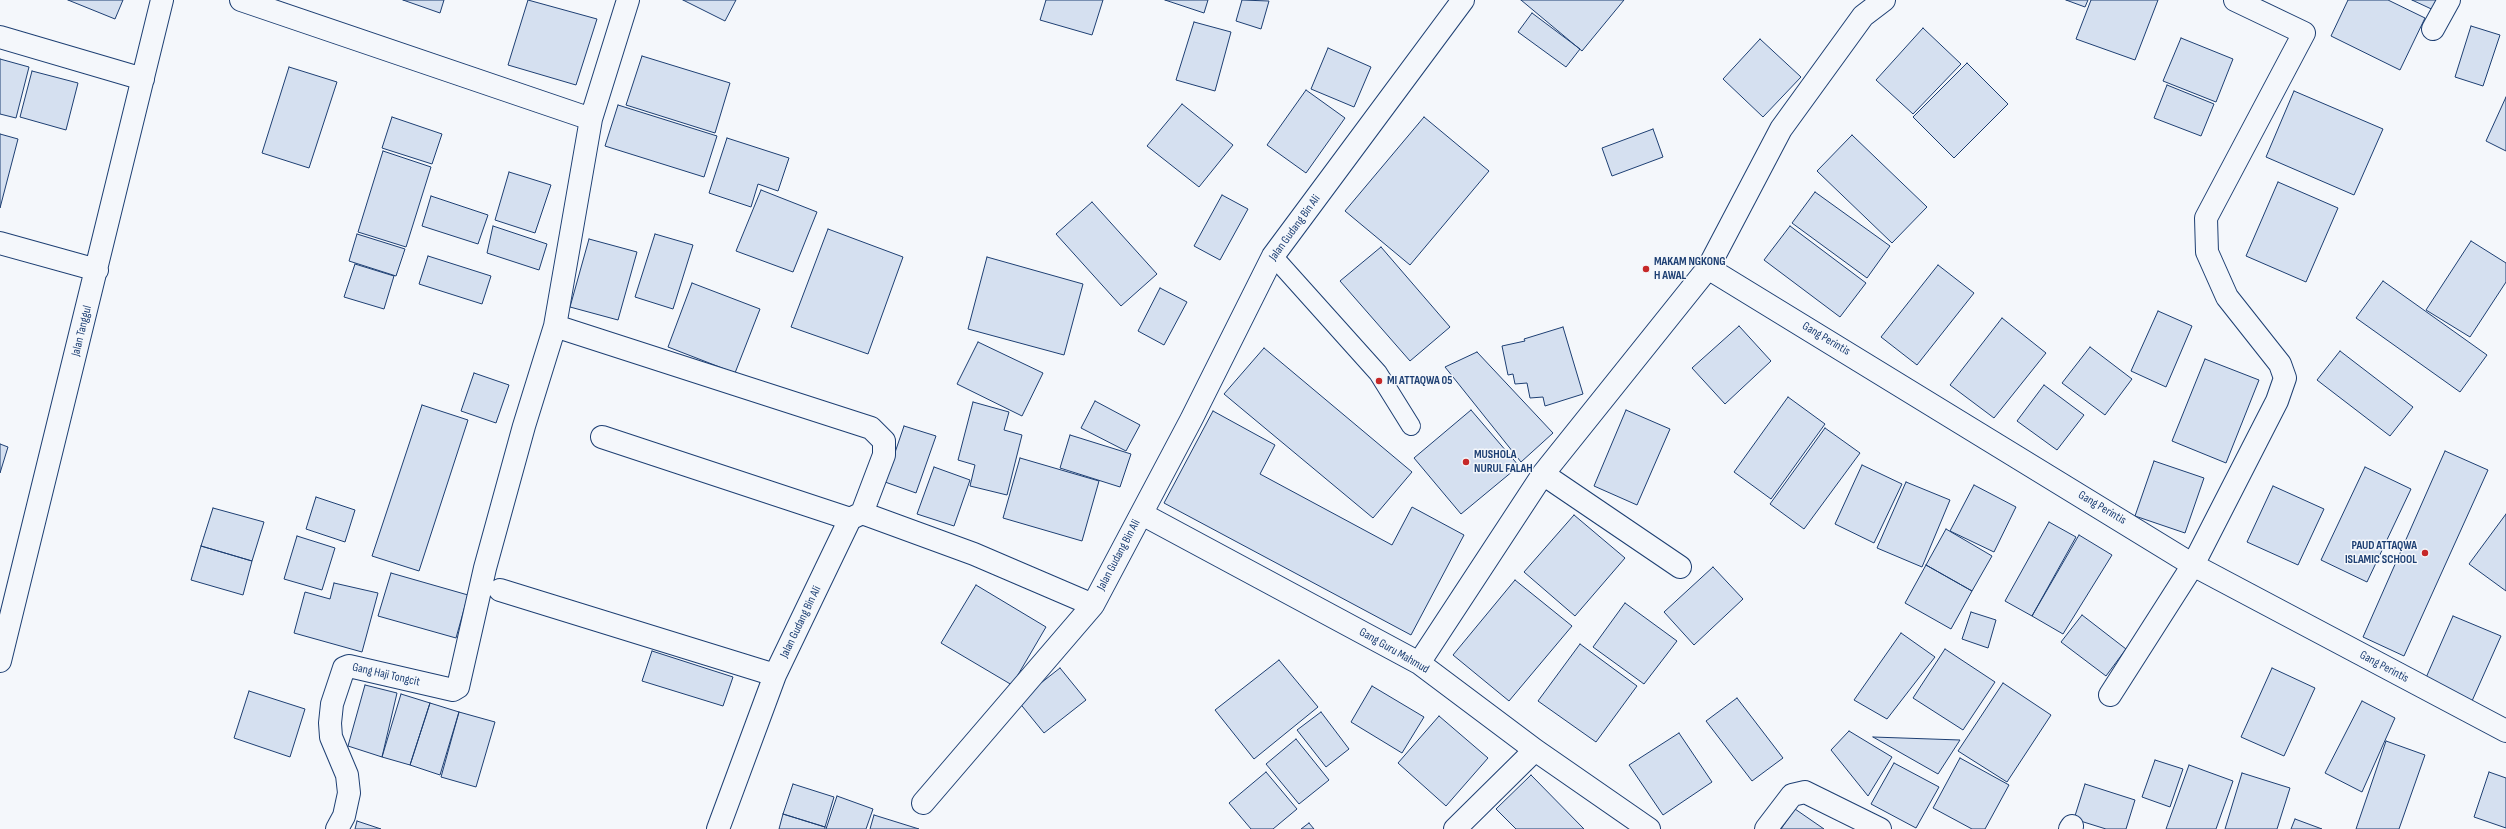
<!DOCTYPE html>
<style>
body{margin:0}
canvas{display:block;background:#f4f7fb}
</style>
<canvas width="2506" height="829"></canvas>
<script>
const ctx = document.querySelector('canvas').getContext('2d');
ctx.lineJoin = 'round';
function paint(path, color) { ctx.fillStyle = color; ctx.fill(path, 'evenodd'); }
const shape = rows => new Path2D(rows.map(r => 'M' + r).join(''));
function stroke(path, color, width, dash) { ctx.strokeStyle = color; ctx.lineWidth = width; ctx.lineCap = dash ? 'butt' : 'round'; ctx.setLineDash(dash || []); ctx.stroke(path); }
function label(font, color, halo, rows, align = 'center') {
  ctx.font = font + ' "Sofia Sans Condensed",sans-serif'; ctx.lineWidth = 3; ctx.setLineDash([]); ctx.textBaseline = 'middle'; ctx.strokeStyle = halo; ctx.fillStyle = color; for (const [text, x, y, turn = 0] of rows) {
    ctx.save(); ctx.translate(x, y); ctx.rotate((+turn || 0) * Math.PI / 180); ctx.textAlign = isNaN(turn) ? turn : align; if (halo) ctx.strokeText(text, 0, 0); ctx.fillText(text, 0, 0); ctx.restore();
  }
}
const building = shape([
 [68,0,123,0,115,19,68,0],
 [403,0,444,0,440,13,403,0],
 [528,0,597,19,576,85,508,65,528,0],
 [683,0,736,0,725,21,683,0],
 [1046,0,1103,0,1092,35,1040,20,1046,0],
 [1165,0,1208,0,1204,13,1165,0],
 [1242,0,1269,1,1261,29,1236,21,1242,0],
 [1521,0,1624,0,1582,51,1521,0],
 [2066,0,2088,0,2085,7,2066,0],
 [2091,0,2158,0,2135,60,2076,39,2091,0],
 [2348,0,2388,0,2425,18,2400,70,2331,36,2348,0],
 [2412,0,2446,0,2440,13,2412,0],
 [1532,13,1580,49,1566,67,1518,32,1532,13],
 [1194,22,1231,32,1215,91,1176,80,1194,22],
 [2471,26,2500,35,2483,86,2455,77,2471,26],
 [1923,28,1961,64,1913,114,1876,80,1923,28],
 [2181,38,2233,59,2216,102,2163,81,2181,38],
 [1760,39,1801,77,1763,117,1723,79,1760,39],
 [1328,48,1371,67,1354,107,1311,89,1328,48],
 [642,56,730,83,715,133,626,105,642,56],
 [0,59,29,67,16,118,0,114,0,59],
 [1967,63,2008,104,1954,158,1913,117,1967,63],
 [289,67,337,82,309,168,262,153,289,67],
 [32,71,78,83,66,130,20,117,32,71],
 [2167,85,2214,104,2201,136,2154,118,2167,85],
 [1306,90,1345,118,1306,173,1267,145,1306,90],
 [2294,91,2383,129,2354,195,2266,157,2294,91],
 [2506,97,2506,151,2486,141,2506,97],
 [1182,104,1233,145,1199,187,1147,146,1182,104],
 [618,105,717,136,704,177,605,146,618,105],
 [392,117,442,134,432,164,382,148,392,117],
 [1424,117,1489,171,1410,265,1345,211,1424,117],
 [1653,129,1663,157,1612,176,1602,148,1653,129],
 [0,134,18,139,0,208,0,134],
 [1852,135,1927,207,1892,243,1817,171,1852,135],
 [727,138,789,158,778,191,758,184,751,207,709,193,727,138],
 [383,151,431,167,406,247,358,232,383,151],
 [509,172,551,185,535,233,495,220,509,172],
 [2278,182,2338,208,2306,282,2246,256,2278,182],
 [761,190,817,212,793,272,736,251,761,190],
 [1815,192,1890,246,1867,278,1792,223,1815,192],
 [1222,195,1248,209,1220,260,1194,246,1222,195],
 [431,196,488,215,478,244,422,226,431,196],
 [1092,202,1157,274,1121,306,1056,234,1092,202],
 [493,226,547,244,539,270,487,253,493,226],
 [1790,226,1866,283,1840,317,1764,260,1790,226],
 [828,229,903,257,868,354,791,327,828,229],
 [357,234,405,249,396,276,349,261,357,234],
 [655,234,693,245,673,309,635,297,655,234],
 [589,239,637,252,618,320,570,307,589,239],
 [2471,241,2506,263,2506,282,2470,337,2426,310,2471,241],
 [1381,247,1450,327,1410,361,1340,281,1381,247],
 [428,256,491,276,482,304,419,284,428,256],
 [987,257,1083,284,1064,355,968,329,987,257],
 [355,264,394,276,384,309,344,297,355,264],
 [1938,265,1974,293,1917,365,1881,337,1938,265],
 [2383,281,2487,355,2460,392,2356,318,2383,281],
 [692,283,760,309,735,373,668,347,692,283],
 [1160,288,1187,302,1164,345,1138,331,1160,288],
 [2158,311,2192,326,2166,387,2131,371,2158,311],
 [2002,318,2046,353,1994,418,1950,385,2002,318],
 [1739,326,1771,361,1725,404,1692,368,1739,326],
 [1563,327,1583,394,1545,406,1543,397,1530,398,1527,383,1515,384,1513,374,1508,375,1502,346,1525,341,1524,339,1563,327],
 [978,342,1043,373,1022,416,957,384,978,342],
 [2090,347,2132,379,2105,415,2062,383,2090,347],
 [1264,348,1412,472,1373,518,1224,394,1264,348],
 [2340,351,2413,407,2390,436,2317,380,2340,351],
 [1477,352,1553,433,1521,462,1445,367,1477,352],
 [2205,359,2259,380,2226,463,2172,441,2205,359],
 [474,373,509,385,496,423,461,411,474,373],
 [2044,385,2084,415,2057,450,2017,421,2044,385],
 [1788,397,1825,424,1771,499,1734,472,1788,397],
 [1095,401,1140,425,1126,451,1081,428,1095,401],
 [973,402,1009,412,1004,430,1022,435,1007,495,970,486,975,465,958,460,973,402],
 [422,405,468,420,419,571,372,556,422,405],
 [1471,410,1519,466,1461,514,1414,458,1471,410],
 [1626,410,1670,429,1637,505,1594,486,1626,410],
 [1213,411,1275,445,1260,474,1392,545,1412,507,1464,535,1411,635,1164,503,1213,411],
 [904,426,936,436,916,493,885,482,904,426],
 [1825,428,1860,453,1804,529,1770,504,1825,428],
 [1070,435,1131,454,1120,487,1060,468,1070,435],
 [0,444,8,447,0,473,0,444],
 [2445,451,2488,470,2404,656,2363,637,2445,451],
 [1020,458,1099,481,1082,541,1003,518,1020,458],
 [2154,461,2204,478,2185,533,2135,516,2154,461],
 [1862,465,1902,484,1874,543,1835,524,1862,465],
 [934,467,970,480,954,526,917,514,934,467],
 [2365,467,2411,489,2367,582,2321,560,2365,467],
 [1906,482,1950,500,1922,567,1877,548,1906,482],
 [1974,485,2016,507,1994,552,1950,531,1974,485],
 [2273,486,2324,509,2298,565,2247,542,2273,486],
 [316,497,355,510,345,542,306,529,316,497],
 [213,508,264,522,252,561,201,546,213,508],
 [2506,514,2506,591,2469,564,2506,514],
 [1574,515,1625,558,1575,616,1524,572,1574,515],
 [2049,522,2076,537,2032,616,2005,601,2049,522],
 [1946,529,1992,556,1972,591,1926,565,1946,529],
 [2079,535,2112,555,2063,634,2032,616,2079,535],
 [297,536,335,548,322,590,284,579,297,536],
 [201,546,252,561,243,595,191,580,201,546],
 [1926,565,1972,591,1951,629,1905,603,1926,565],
 [1713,567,1743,599,1694,645,1664,612,1713,567],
 [391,573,468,595,456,638,378,616,391,573],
 [1515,580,1572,626,1509,701,1453,655,1515,580],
 [334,583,378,593,362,652,294,633,305,592,330,599,334,583],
 [976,585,1046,627,1012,685,941,643,976,585],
 [1625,603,1677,641,1644,684,1593,647,1625,603],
 [1971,612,1996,620,1988,648,1962,639,1971,612],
 [2082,615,2126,649,2106,676,2061,642,2082,615],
 [2453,616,2501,636,2472,701,2425,680,2453,616],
 [1901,633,1935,657,1887,719,1854,700,1901,633],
 [1580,644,1637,686,1596,742,1538,701,1580,644],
 [1945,649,1995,682,1963,730,1913,698,1945,649],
 [652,651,733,677,723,706,642,681,652,651],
 [1279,660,1318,707,1254,759,1215,710,1279,660],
 [1060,668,1086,700,1044,733,1018,701,1060,668],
 [2272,668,2315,688,2284,756,2241,737,2272,668],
 [2003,683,2051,715,2007,782,1958,751,2003,683],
 [365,685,397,693,382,757,348,746,365,685],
 [1372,686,1424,717,1402,753,1351,722,1372,686],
 [249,691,305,709,290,757,234,738,249,691],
 [401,694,430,703,410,765,382,757,401,694],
 [1737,698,1783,758,1752,781,1706,721,1737,698],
 [2362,701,2395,718,2362,792,2325,773,2362,701],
 [430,703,459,712,440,775,410,765,430,703],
 [459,712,495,722,476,787,441,777,459,712],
 [1321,712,1349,749,1326,767,1297,730,1321,712],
 [1439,716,1488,758,1446,806,1398,763,1439,716],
 [1849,731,1892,757,1868,796,1831,750,1849,731],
 [1679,733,1712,782,1663,815,1629,765,1679,733],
 [1873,737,1960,740,1938,774,1873,737],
 [1296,739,1329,780,1299,804,1266,764,1296,739],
 [2386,741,2425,755,2399,829,2356,829,2386,741],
 [1960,758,2009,785,1985,829,1972,829,1933,808,1960,758],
 [2155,760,2183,769,2170,807,2142,797,2155,760],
 [1894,763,1939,787,1916,828,1871,804,1894,763],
 [2189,765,2233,781,2216,829,2166,829,2189,765],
 [1266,772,1297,809,1273,829,1251,829,1229,803,1266,772],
 [2489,772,2506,778,2506,828,2474,817,2489,772],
 [2242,773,2290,788,2277,829,2225,829,2242,773],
 [1531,775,1584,829,1516,829,1496,809,1531,775],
 [793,784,834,797,825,827,783,814,793,784],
 [2085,784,2135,800,2126,829,2106,829,2074,819,2085,784],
 [837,796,873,809,866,829,826,829,837,796],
 [1795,809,1824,829,1781,829,1795,809],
 [783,814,825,827,825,829,779,829,783,814],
 [874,815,919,829,870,829,874,815],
 [2295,819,2322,829,2291,829,2295,819],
 [357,821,381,829,355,829,357,821],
 [1309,823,1314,829,1301,829,1309,823]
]);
paint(building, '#d5e0f0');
stroke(building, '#1d3f73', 1);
const service = shape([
 [1273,256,1378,373,1411,426]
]);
const minor = shape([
 [241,0,591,119,628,0],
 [2433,29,2449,0],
 [0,37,143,79],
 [0,243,97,270],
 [1708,268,2193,565,2506,731],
 [555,326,871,428,884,441,884,455,862,513],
 [602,437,850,519],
 [1543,474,1680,567],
 [1142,514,1419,663,1535,750,1649,829],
 [500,590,775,675],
 [0,661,162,0],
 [1419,663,1543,474,1708,268,1781,129,1863,16,1884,0],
 [2110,695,2193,565,2277,401,2285,378,2280,364,2227,297,2207,252,2206,218,2304,33,2235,0],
 [923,803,1093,605],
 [337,829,344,816,349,793,347,775,331,737,330,723,332,704,344,668,349,666,453,690,458,687,485,568,524,426,555,326,591,119],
 [718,829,775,675,850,519,862,513,974,554,1093,605,1191,420,1273,256,1463,0],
 [1455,829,1535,750],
 [1766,829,1792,795,1805,792,1880,829],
 [2070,829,2072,826]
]);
stroke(service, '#1d3f73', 20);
stroke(minor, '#1d3f73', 24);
stroke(service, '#f4f7fb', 18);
stroke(minor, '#f4f7fb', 22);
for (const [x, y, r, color] of [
 [1646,269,4,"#c62828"],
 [1379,381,4,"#c62828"],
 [1466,462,4,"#c62828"],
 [2425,553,4,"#c62828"]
]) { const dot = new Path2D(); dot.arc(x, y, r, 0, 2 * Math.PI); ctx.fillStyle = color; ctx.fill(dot); stroke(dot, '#f4f7fb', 1.5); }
label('12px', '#1d3f73', '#f4f7fb', [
 ["Jalan Gudang Bin Ali",1295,228,-54],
 ["Jalan Tanggul",82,331,-76],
 ["Gang Perintis",1826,339,31],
 ["Gang Perintis",2102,508,31],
 ["Jalan Gudang Bin Ali",1119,555,-62],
 ["Jalan Gudang Bin Ali",801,622,-64],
 ["Gang Guru Mahmud",1394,651,30],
 ["Gang Perintis",2384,667,28],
 ["Gang Haji Tongcit",386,675,13]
]);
label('bold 12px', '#1d3f73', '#f4f7fb', [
 ["MAKAM NGKONG",1654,262],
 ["H AWAL",1654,276],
 ["MI ATTAQWA 05",1387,381],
 ["MUSHOLA",1474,455],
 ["NURUL FALAH",1474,469],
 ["PAUD ATTAQWA",2417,546,"right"],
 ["ISLAMIC SCHOOL",2417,560,"right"]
], 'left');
</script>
